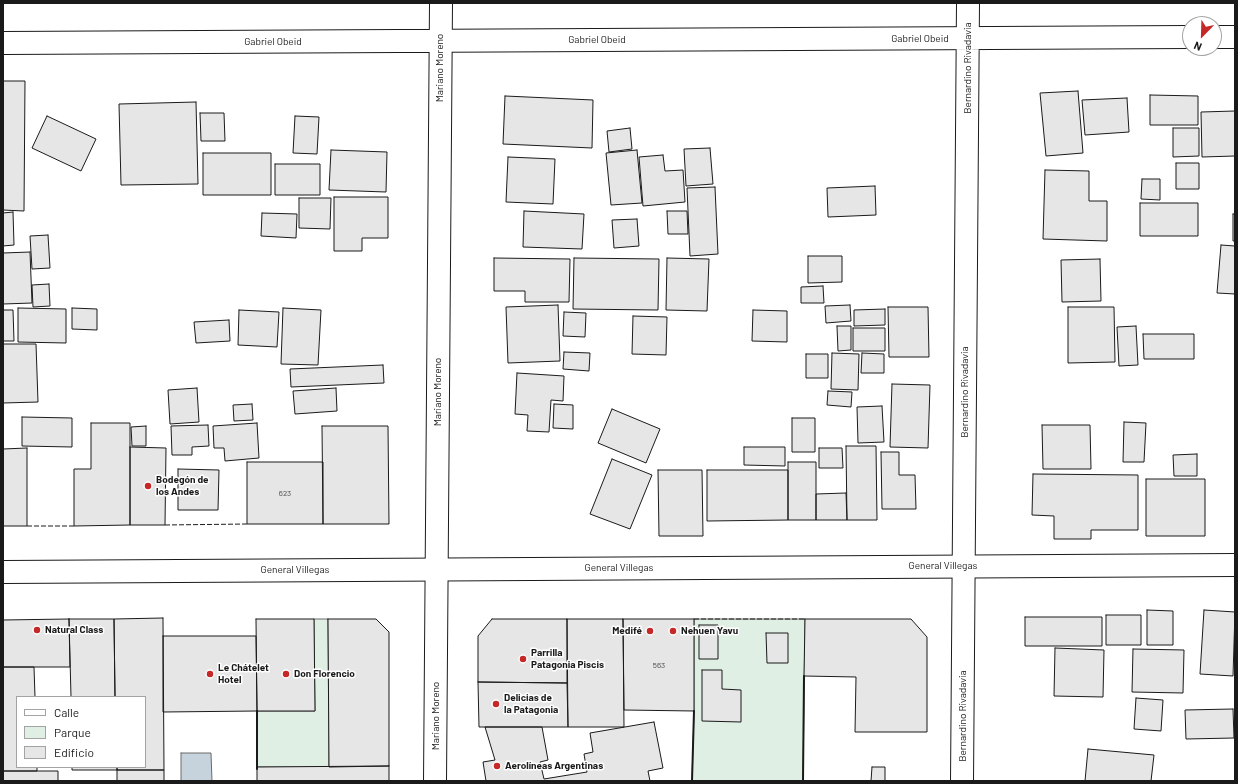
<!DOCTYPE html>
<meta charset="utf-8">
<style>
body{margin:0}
#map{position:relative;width:1238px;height:784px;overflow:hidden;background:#fff;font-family:Barlow,sans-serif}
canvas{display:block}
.frame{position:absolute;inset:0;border:4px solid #1a1a1a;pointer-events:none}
.legend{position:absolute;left:16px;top:696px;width:130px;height:72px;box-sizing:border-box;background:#fff;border:1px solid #a3a3a3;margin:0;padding:5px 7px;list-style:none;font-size:12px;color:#1a1a1a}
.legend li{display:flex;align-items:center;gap:8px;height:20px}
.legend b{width:20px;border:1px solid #a3a3a3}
.north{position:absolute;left:1182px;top:16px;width:40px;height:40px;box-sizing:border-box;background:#fff;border:1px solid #a3a3a3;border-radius:50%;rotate:203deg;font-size:11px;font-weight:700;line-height:16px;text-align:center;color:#1a1a1a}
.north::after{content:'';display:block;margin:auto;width:14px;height:18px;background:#c62828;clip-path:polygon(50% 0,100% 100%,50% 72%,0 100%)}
</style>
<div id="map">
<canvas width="1238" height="784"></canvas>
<div class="frame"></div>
<ul class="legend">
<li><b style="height:5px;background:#fff"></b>Calle</li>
<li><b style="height:11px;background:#e0efe3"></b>Parque</li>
<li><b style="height:11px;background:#e6e6e6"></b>Edificio</li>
</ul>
<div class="north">N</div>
</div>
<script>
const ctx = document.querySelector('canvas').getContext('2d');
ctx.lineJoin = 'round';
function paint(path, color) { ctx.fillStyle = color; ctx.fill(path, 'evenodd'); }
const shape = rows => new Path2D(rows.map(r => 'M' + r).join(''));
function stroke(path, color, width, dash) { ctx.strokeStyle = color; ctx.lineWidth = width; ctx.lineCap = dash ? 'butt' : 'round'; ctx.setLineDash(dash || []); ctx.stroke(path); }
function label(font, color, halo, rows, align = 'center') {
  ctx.font = font + ' Barlow,sans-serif'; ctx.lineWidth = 3; ctx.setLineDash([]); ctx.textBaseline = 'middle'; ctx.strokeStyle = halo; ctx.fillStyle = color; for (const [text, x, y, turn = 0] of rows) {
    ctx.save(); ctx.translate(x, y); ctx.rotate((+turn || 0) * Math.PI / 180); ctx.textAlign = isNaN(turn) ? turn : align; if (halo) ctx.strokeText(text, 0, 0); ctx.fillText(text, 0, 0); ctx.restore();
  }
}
const green = shape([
 [314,619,328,619,329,767,257,767,257,711,315,711,314,619],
 [694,619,805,619,803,781,692,781,694,711,694,619]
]);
paint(green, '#e0efe3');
stroke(green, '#6a6a6a', 1);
const water = shape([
 [181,753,211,753,212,781,181,781,181,753]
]);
paint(water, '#c6d2dc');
stroke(water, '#6a6a6a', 1);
const building = shape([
 [3,81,25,81,24,211,3,210,3,81],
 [1078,91,1083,153,1046,156,1040,93,1078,91],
 [1150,95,1198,96,1198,125,1150,125,1150,95],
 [505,96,593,100,592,148,503,144,505,96],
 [1127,98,1129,132,1085,135,1082,100,1127,98],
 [196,102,198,184,121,185,119,104,196,102],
 [1235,111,1235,156,1202,157,1201,112,1235,111],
 [200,113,224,113,225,141,201,141,200,113],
 [47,116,96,139,81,171,32,148,47,116],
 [295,116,319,117,317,154,293,153,295,116],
 [630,128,632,149,609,152,607,131,630,128],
 [1173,128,1199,128,1199,156,1173,157,1173,128],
 [710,148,713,184,686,186,684,149,710,148],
 [331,150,387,152,386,192,329,190,331,150],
 [637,150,642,203,611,205,606,153,637,150],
 [203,153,271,153,271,195,203,195,203,153],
 [663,155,665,171,683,170,685,202,643,206,639,157,663,155],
 [508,157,555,159,553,204,506,202,508,157],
 [1176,163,1199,163,1199,189,1176,189,1176,163],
 [275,164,320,164,320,195,275,195,275,164],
 [1045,170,1089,171,1089,201,1107,201,1107,241,1043,239,1045,170],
 [1142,179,1160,179,1160,200,1141,199,1142,179],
 [875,186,876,215,828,217,827,188,875,186],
 [715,187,718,254,690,256,687,188,715,187],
 [334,197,388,197,388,238,362,238,362,251,334,251,334,197],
 [299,198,331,198,330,229,299,228,299,198],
 [1140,203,1198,203,1198,236,1140,236,1140,203],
 [524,211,584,214,582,249,523,247,524,211],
 [667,211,687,211,688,234,668,234,667,211],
 [13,212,14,245,3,246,3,213,13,212],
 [262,213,297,214,296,238,261,236,262,213],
 [1233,214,1235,214,1235,241,1233,241,1233,214],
 [637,219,639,246,614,248,612,220,637,219],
 [48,235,50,268,32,269,30,236,48,235],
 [1221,245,1235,246,1235,294,1217,293,1221,245],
 [30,252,32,303,3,304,3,253,30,252],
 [808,256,842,256,842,282,808,283,808,256],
 [494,258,570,259,569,302,525,302,525,291,494,291,494,258],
 [574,258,659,259,658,310,573,309,574,258],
 [667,258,709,259,707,311,666,310,667,258],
 [1100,259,1101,301,1062,302,1061,260,1100,259],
 [49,284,50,306,33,307,32,285,49,284],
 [823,286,824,303,801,303,801,287,823,286],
 [558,305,560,361,508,363,506,307,558,305],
 [850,305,851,321,826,323,825,306,850,305],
 [888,307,928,307,929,357,889,357,888,307],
 [1068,307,1114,307,1115,362,1068,363,1068,307],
 [18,308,66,309,66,343,18,342,18,308],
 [72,308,97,309,97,330,72,329,72,308],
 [283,308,321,310,318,365,281,364,283,308],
 [885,309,885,325,854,326,854,310,885,309],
 [3,310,13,310,14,341,3,341,3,310],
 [239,310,279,312,277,347,238,345,239,310],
 [753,310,787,311,787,342,752,341,753,310],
 [564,312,586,313,585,337,563,336,564,312],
 [633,316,667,317,666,355,632,354,633,316],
 [229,320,230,341,196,343,194,322,229,320],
 [837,326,851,326,851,350,838,351,837,326],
 [1136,326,1138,365,1119,366,1117,327,1136,326],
 [853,328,885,328,885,351,853,351,853,328],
 [1143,334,1194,334,1194,359,1144,359,1143,334],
 [3,344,36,344,38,402,3,403,3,344],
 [564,352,590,353,589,371,563,369,564,352],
 [832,353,859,354,858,390,831,389,832,353],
 [862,353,884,354,884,373,861,373,862,353],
 [806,354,828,354,828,378,806,378,806,354],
 [383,365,384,383,291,387,290,369,383,365],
 [517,373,564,376,563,401,551,400,549,432,527,431,528,415,515,414,517,373],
 [892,384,930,385,928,448,890,447,892,384],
 [197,388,199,422,170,424,168,390,197,388],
 [336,388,337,411,295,414,293,391,336,388],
 [828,391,852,392,851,407,827,405,828,391],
 [252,404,253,420,234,421,233,405,252,404],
 [554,404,573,405,573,429,553,428,554,404],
 [882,406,884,442,858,443,857,407,882,406],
 [612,409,660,429,646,463,598,443,612,409],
 [22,417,72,418,72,447,22,446,22,417],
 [792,418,815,418,815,452,792,452,792,418],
 [1124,422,1146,423,1144,462,1123,462,1124,422],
 [91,423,130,423,130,525,74,526,74,469,91,469,91,423],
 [257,423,259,458,225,461,224,448,214,448,213,426,257,423],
 [208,425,209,446,192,447,192,455,172,455,171,426,208,425],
 [1042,425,1090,425,1091,469,1043,469,1042,425],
 [146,426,146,446,132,446,131,427,146,426],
 [322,426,388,426,389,524,323,524,322,426],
 [846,446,876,446,877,520,847,520,846,446],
 [130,447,166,448,165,525,130,525,130,447],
 [744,447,785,447,785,466,744,465,744,447],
 [27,448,27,526,3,526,3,449,27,448],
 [819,448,842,448,843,468,819,468,819,448],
 [881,452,899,452,899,475,915,475,916,509,882,509,881,452],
 [1197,454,1197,476,1174,476,1173,455,1197,454],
 [612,459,652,475,630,529,590,514,612,459],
 [247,462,323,462,323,524,247,524,247,462],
 [788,462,816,462,816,520,788,520,788,462],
 [178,469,219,470,218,510,178,510,178,469],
 [658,470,702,470,703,536,659,536,658,470],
 [707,470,788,470,788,520,707,521,707,470],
 [1033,474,1138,475,1138,530,1091,530,1091,539,1054,539,1054,516,1032,515,1033,474],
 [1146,479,1205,479,1205,536,1146,536,1146,479],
 [846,493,847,520,816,520,816,494,846,493],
 [1147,610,1173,611,1173,645,1147,645,1147,610],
 [1204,610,1235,612,1233,676,1200,674,1204,610],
 [1106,615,1141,615,1141,645,1106,645,1106,615],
 [1025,617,1102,617,1102,646,1025,646,1025,617],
 [163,618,164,770,117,770,117,767,145,767,145,697,115,697,114,619,163,618],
 [69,619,70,667,3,667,3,620,69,619],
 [69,619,114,619,115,697,71,697,69,619],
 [256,619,314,619,315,711,257,711,256,619],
 [328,619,376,619,389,632,389,766,329,767,328,619],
 [492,619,567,619,567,683,478,682,478,636,492,619],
 [567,619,623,619,624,727,568,727,567,619],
 [623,619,694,619,694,711,624,710,623,619],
 [805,619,911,619,927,637,927,732,855,732,856,677,804,676,805,619],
 [699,625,718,625,718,659,699,659,699,625],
 [766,633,788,633,788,663,767,663,766,633],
 [163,636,256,636,257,711,163,712,163,636],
 [1055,648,1104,650,1103,697,1054,696,1055,648],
 [1133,649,1184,650,1183,693,1132,692,1133,649],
 [3,667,34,667,35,697,17,697,17,767,37,767,37,771,3,771,3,667],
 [702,670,722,670,722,689,741,690,741,722,702,721,702,670],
 [478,682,567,683,568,727,479,727,478,682],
 [1136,698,1163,700,1161,731,1134,729,1136,698],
 [1233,709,1234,738,1186,739,1185,710,1233,709],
 [654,722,663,768,648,771,650,781,486,781,483,762,495,760,485,727,542,727,548,760,540,762,544,779,587,772,584,754,593,752,590,733,654,722],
 [1088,749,1154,755,1151,781,1085,781,1088,749],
 [389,766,389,781,257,781,257,767,389,766],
 [72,767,117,767,117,770,72,770,72,767],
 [872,767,885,767,885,781,871,781,872,767],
 [117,770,164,770,164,781,117,781,117,770],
 [3,771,58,771,58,781,3,781,3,771]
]);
paint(building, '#e6e6e6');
stroke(building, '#1a1a1a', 1);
const minor = shape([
 [1214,37,1235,37],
 [3,43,1190,37],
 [435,781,441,3],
 [962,781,968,3]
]);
const primary = shape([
 [3,572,1235,565]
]);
stroke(minor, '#1a1a1a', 24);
stroke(primary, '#1a1a1a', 24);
stroke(minor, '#fff', 22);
stroke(primary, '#fff', 22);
stroke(shape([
 [165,525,247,524],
 [27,526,74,526],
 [694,619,805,619]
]), '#1a1a1a', 1, [5, 2]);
stroke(shape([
 [257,711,257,769],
 [692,781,694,711],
 [803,781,804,676]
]), '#1a1a1a', 2);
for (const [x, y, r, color] of [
 [148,486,4,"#c62828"],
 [37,630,4,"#c62828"],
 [650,631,4,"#c62828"],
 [673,631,4,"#c62828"],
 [523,659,4,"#c62828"],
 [210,674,4,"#c62828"],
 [286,674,4,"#c62828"],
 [496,704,4,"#c62828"],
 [497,766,4,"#c62828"]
]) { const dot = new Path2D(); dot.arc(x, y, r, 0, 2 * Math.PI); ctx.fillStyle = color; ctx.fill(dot); stroke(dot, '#fff', 1.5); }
label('8px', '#4d4d4d', null, [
 ["623",285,493],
 ["563",659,665]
]);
label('10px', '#1a1a1a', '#fff', [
 ["Gabriel Obeid",920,39],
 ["Gabriel Obeid",597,40],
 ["Gabriel Obeid",273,42],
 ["Mariano Moreno",440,68,-90],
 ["Bernardino Rivadavia",968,68,-90],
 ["Mariano Moreno",438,392,-90],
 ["Bernardino Rivadavia",965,392,-90],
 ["General Villegas",943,566],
 ["General Villegas",619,568],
 ["General Villegas",295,570],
 ["Mariano Moreno",436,716,-90],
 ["Bernardino Rivadavia",963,716,-90]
]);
label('bold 10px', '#1a1a1a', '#fff', [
 ["Bodegón de",156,480],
 ["los Andes",156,492],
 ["Natural Class",45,630],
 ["Medifé",642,631,"right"],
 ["Nehuen Yavu",681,631],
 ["Parrilla",531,653],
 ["Patagonia Piscis",531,665],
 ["Le Chátelet",218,668],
 ["Hotel",218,680],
 ["Don Florencio",294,674],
 ["Delicias de",504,698],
 ["la Patagonia",504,710],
 ["Aerolíneas Argentinas",505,766]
], 'left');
</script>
